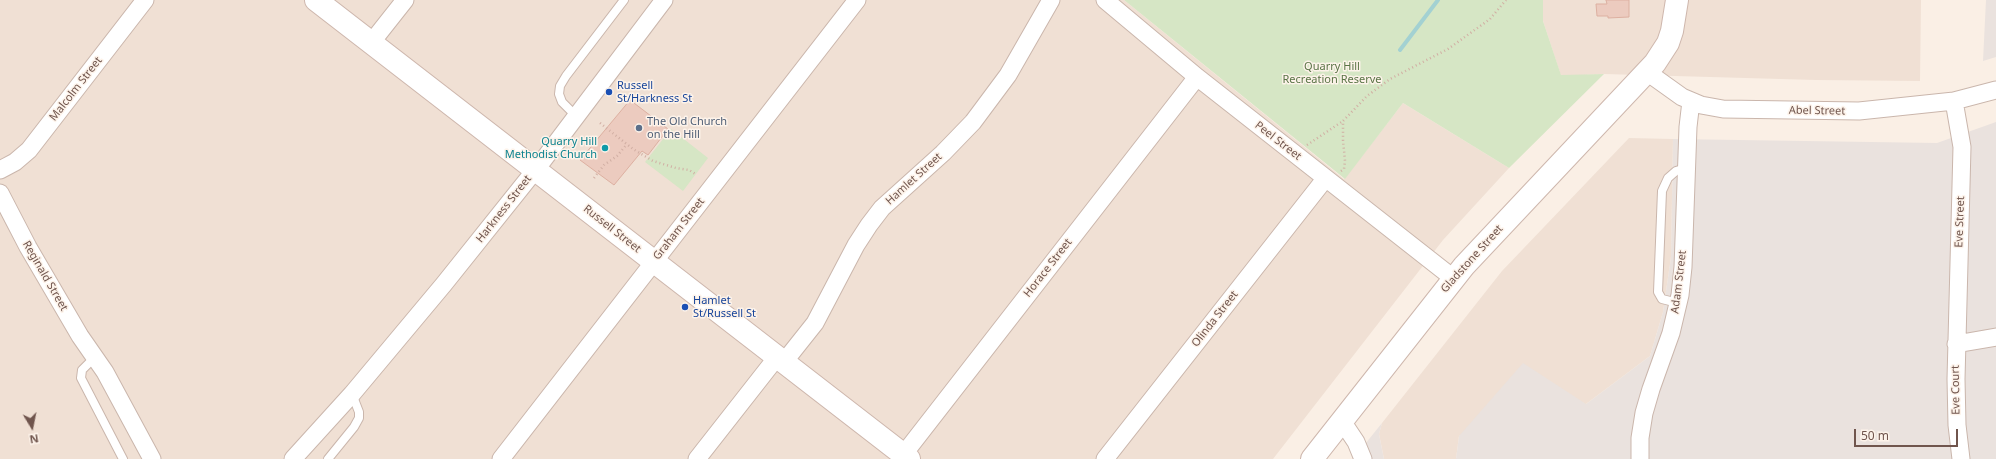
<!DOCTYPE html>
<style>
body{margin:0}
#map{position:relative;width:1996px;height:459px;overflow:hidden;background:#faefe5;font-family:"Noto Sans",sans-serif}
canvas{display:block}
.north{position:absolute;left:12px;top:407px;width:40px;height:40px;-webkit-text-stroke:3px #fdf3ea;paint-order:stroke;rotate:170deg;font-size:11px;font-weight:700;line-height:16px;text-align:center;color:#70554d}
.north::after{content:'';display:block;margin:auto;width:14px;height:18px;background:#70554d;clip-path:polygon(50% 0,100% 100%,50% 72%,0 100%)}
.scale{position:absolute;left:1854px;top:429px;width:104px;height:18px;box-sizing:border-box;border:2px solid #70554d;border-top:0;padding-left:5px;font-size:12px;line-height:14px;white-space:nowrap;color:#70554d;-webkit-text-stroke:3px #fdf3ea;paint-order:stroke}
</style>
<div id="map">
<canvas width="1996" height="459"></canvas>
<div class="north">N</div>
<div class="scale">50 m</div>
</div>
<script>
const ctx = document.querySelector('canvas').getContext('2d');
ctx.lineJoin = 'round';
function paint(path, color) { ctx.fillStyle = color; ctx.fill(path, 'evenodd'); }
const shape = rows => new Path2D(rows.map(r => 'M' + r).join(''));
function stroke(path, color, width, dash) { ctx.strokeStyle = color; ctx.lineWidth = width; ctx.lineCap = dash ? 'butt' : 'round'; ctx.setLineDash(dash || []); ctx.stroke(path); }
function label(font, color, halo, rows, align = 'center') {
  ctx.font = font + ' "Noto Sans",sans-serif'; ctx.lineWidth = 3; ctx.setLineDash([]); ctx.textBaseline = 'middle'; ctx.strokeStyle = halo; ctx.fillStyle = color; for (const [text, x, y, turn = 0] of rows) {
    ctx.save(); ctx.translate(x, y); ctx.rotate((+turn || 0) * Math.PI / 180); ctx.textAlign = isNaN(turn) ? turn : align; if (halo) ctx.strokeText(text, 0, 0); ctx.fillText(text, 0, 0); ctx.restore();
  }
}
paint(shape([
 [0,0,1124,0,1344,179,1403,103,1509,168,1443,240,1273,459,0,459],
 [1543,0,1921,0,1920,81,1816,80,1604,74,1561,76,1543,21],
 [1629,138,1673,139,1671,257,1663,312,1650,356,1586,404,1459,436,1456,459,1384,459,1379,434,1382,423,1502,271]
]), '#f0e0d4');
paint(shape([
 [1986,0,1996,0,1996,57,1983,61],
 [1996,122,1996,459,1456,459,1459,436,1523,363,1586,404,1650,356,1663,312,1671,257,1673,139,1937,143],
 [1382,423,1379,434,1384,459,1353,459]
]), '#eae2de');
paint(shape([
 [1124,0,1543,0,1543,21,1561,75,1604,74,1509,168,1403,103,1345,179],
 [671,129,708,158,683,191,645,162]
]), '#d6e6c5');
stroke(shape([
 [1400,50,1438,0]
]), '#a3d1d2', 4);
const building = shape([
 [1606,0,1629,0,1629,17,1608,18,1608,16,1597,16,1596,4,1607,4,1606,0],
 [630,100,668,129,648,155,642,151,614,185,580,160,630,100]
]);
paint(building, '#eccbbf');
stroke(building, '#ddb0a1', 1);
const lane = shape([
 [576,116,562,102,559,94,560,86,566,76,624,0],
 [1678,303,1662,299,1658,292,1662,191,1668,178,1676,171,1686,168],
 [95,357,82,370,81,378,123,459],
 [328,459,354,427,359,418,359,412,352,394]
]);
const street = shape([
 [1105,0,1197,77,1453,278],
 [371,43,405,0],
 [1647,72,1682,97,1701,105,1723,109,1859,111,1954,101,1996,90],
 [1954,101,1962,147,1956,379,1957,425,1961,459],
 [0,170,15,162,29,150,145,0],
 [0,193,28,247,80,336,105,372,152,459],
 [1956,344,1996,337],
 [784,362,815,323,856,245,869,225,882,208,943,153,973,122,1008,75,1051,0],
 [1342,421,1356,442,1363,459],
 [293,459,352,394,444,284,544,159,664,0],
 [501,459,857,0],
 [697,459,777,357],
 [900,459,1197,77],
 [1105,459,1325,179],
 [1640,459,1640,438,1644,413,1651,389,1671,333,1680,295,1683,267,1688,127,1691,101]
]);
const secondary = shape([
 [316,0,909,459],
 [1312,459,1464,266,1655,63,1668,43,1672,31,1677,0]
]);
stroke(lane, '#cab6ac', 10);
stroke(street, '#cab6ac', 19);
stroke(secondary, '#ceb7ad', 24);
stroke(shape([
 [600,123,633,149,653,161,676,168,689,170,697,175],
 [1307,145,1343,121],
 [1341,171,1344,169,1345,161,1343,140,1343,121,1367,96,1390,79,1448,49,1490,19,1506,0],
 [594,178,604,165,617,156,627,144]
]), '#d1aea3', 2.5, [1, 3]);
stroke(lane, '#fff', 8);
stroke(street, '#fff', 17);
stroke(secondary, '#fff', 22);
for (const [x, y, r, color] of [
 [609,92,4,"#1a4fb4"],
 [639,128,4,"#5c6f8a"],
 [605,148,4,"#0f9aa8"],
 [685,307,4,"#1a4fb4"]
]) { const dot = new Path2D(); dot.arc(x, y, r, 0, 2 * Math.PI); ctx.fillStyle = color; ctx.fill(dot); stroke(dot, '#fdf3ea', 1.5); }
label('11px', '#5a7446', '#fdf3ea', [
 ["Quarry Hill",1332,67],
 ["Recreation Reserve",1332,80]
]);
label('11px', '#164399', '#fdf3ea', [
 ["Russell",617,86],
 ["St/Harkness St",617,99],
 ["Hamlet",693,301],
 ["St/Russell St",693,314]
], 'left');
label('11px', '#70554d', '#fdf3ea', [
 ["Malcolm Street",76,89,-52],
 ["Abel Street",1817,111,1],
 ["Peel Street",1278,141,38],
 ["Hamlet Street",914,179,-42],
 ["Harkness Street",504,209,-52],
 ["Eve Street",1960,222,-88],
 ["Russell Street",612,229,38],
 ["Graham Street",679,229,-52],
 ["Gladstone Street",1472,259,-48],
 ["Horace Street",1048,268,-52],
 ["Reginald Street",45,276,60],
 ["Adam Street",1679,282,-83],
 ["Olinda Street",1215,319,-52],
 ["Eve Court",1956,390,-91]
]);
label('11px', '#4e5e75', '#fdf3ea', [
 ["The Old Church",647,122],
 ["on the Hill",647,135]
], 'left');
label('11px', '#0d838f', '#fdf3ea', [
 ["Quarry Hill",597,142],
 ["Methodist Church",597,155]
], 'right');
</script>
